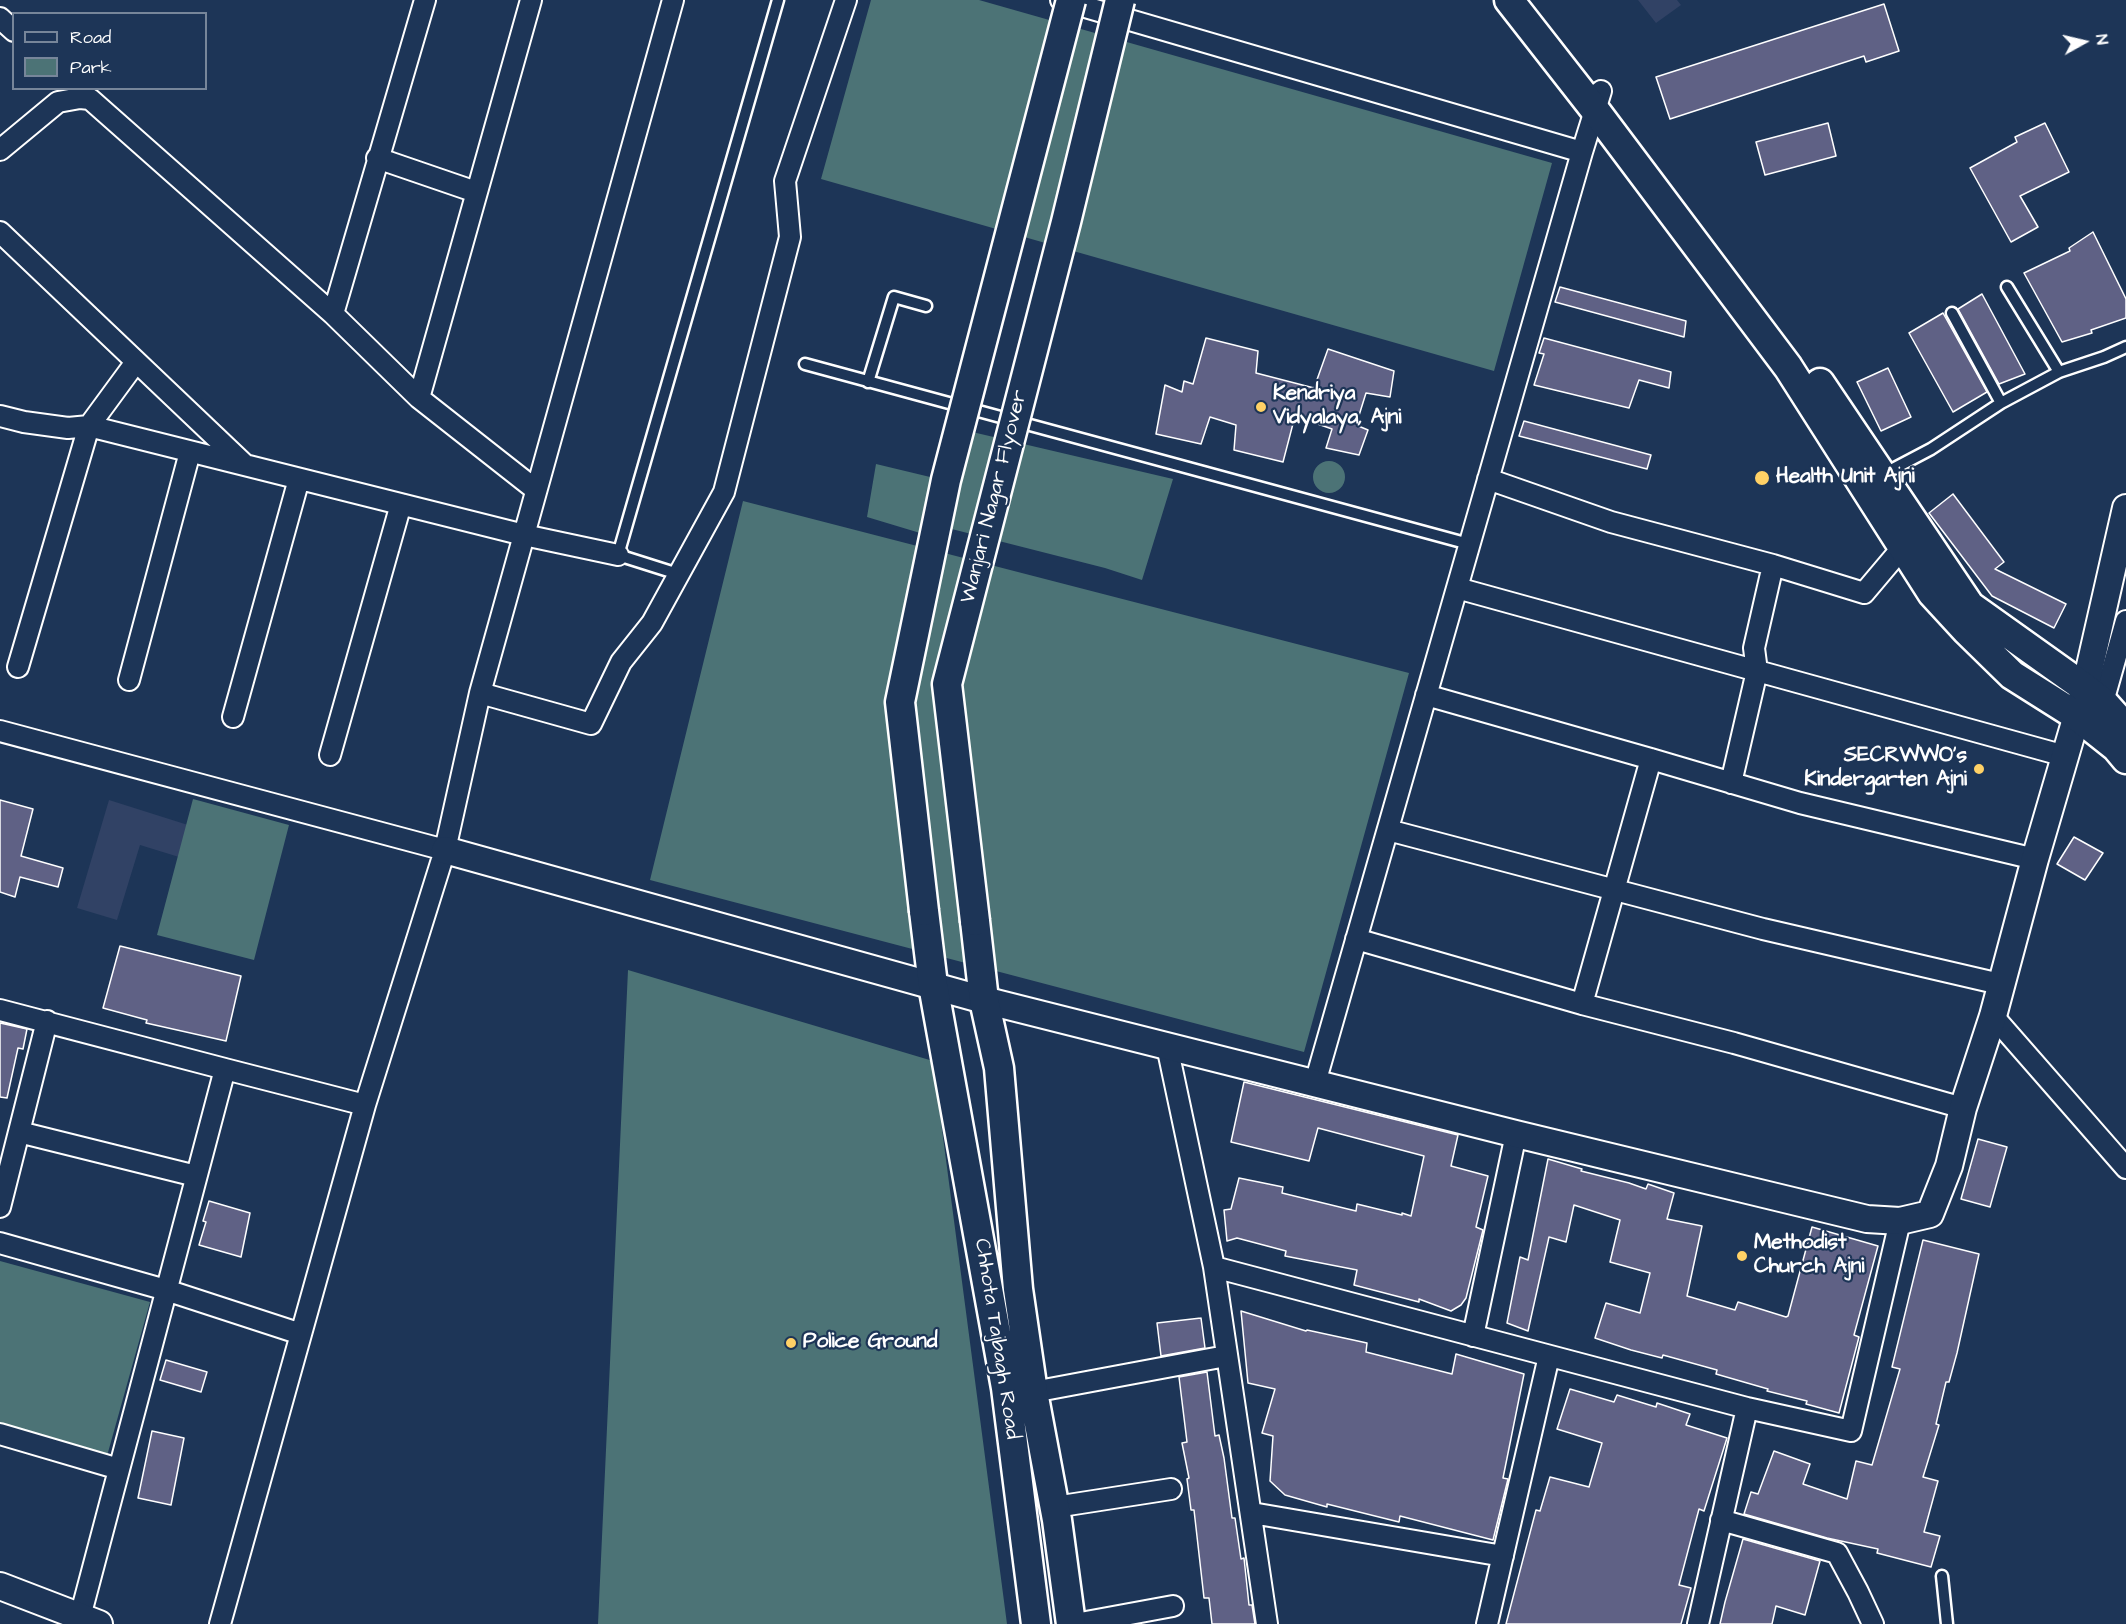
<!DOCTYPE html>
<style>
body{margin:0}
#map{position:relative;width:2126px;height:1624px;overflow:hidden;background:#1d3557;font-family:"Architects Daughter",sans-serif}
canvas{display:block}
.legend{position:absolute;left:12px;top:12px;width:195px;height:78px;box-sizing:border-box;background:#1d3557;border:2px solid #77869a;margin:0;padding:8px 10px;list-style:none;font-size:18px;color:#fff}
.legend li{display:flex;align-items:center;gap:12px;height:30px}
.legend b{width:30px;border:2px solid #77869a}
.north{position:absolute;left:2054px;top:12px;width:60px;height:60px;-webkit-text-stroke:4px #1d3557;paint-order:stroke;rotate:82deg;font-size:16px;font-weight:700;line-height:24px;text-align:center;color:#fff}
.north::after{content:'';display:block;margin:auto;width:21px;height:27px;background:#fff;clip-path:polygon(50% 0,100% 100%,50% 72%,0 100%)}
</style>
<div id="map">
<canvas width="2126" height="1624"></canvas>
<ul class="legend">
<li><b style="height:8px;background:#1d3557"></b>Road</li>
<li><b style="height:16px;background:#4c7376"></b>Park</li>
</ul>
<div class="north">N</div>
</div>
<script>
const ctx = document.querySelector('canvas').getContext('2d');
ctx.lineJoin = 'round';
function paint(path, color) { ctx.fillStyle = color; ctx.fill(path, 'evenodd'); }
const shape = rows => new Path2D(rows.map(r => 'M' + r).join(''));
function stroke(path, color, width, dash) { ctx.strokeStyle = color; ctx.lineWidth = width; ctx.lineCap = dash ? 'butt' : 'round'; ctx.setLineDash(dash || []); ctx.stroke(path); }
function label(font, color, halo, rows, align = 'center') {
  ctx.font = font + ' "Architects Daughter",sans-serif'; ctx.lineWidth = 4.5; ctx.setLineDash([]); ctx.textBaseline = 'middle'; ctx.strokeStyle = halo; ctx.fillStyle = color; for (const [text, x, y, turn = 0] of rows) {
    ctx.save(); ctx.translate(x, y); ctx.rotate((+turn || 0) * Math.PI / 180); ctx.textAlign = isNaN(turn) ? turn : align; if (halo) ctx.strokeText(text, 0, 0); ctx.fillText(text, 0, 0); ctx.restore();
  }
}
paint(shape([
 [1638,0,1677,0,1681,5,1656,23],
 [109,800,188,825,179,857,140,845,117,920,77,908]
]), '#314265');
paint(shape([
 [871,0,979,0,1552,163,1494,371,821,179],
 [968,431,1173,479,1142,580,1105,568,936,525,930,536,867,517,876,464,951,482],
 '1313 477a16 16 0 1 1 32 0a16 16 0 1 1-32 0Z',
 [743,501,1409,673,1304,1052,650,880],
 [193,799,289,825,254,960,157,935],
 [628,970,933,1061,1007,1624,598,1624],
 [0,1261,150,1302,107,1456,0,1424]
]), '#4c7376');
const building = shape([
 [1884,4,1899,51,1866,62,1864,56,1670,119,1656,77,1884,4],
 [1828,123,1836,156,1765,175,1756,142,1828,123],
 [2045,123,2069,172,2020,196,2038,227,2011,242,1970,168,2017,142,2015,137,2045,123],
 [2093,232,2126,299,2126,318,2091,330,2092,333,2062,342,2024,273,2070,251,2069,248,2093,232],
 [1560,287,1686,321,1684,337,1555,302,1560,287],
 [1982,294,2025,374,1999,384,1958,309,1982,294],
 [1943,313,1987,392,1953,412,1909,333,1943,313],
 [1206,338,1258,351,1256,373,1314,388,1328,349,1394,371,1390,397,1366,393,1356,425,1368,430,1359,455,1326,448,1332,429,1295,416,1283,462,1234,450,1236,425,1210,417,1201,444,1156,434,1165,385,1182,392,1184,381,1193,384,1206,338],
 [1544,338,1671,372,1669,388,1639,380,1629,408,1534,385,1544,354,1539,353,1544,338],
 [1888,368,1911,417,1881,431,1857,382,1888,368],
 [1524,421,1651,455,1647,469,1519,436,1524,421],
 [1953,494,2004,562,1995,569,2066,604,2054,628,1992,596,1929,513,1953,494],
 [0,800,33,809,21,856,63,868,58,887,20,877,15,897,0,892,0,800],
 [2074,837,2103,853,2085,880,2057,864,2074,837],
 [120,946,241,976,226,1041,146,1023,147,1020,103,1008,120,946],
 [0,1023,27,1029,23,1049,18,1048,7,1098,0,1097,0,1023],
 [1244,1082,1458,1135,1451,1166,1488,1176,1476,1227,1483,1230,1466,1298,1461,1305,1451,1311,1419,1299,1419,1302,1354,1285,1357,1270,1285,1256,1286,1251,1237,1238,1227,1241,1224,1210,1231,1209,1239,1178,1283,1187,1282,1193,1356,1211,1357,1204,1402,1215,1402,1213,1411,1216,1424,1156,1318,1128,1309,1161,1231,1142,1244,1082],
 [1978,1139,2007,1147,1990,1207,1961,1199,1978,1139],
 [1548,1159,1582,1169,1581,1171,1629,1183,1646,1189,1648,1184,1674,1193,1667,1219,1702,1226,1687,1296,1735,1310,1738,1302,1786,1317,1788,1316,1812,1227,1878,1246,1854,1335,1859,1337,1839,1413,1806,1404,1807,1401,1767,1391,1768,1389,1716,1374,1717,1370,1663,1355,1662,1358,1631,1350,1595,1338,1606,1303,1640,1313,1650,1273,1610,1262,1620,1220,1574,1205,1566,1242,1549,1237,1528,1331,1507,1323,1520,1257,1528,1260,1548,1159],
 [209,1201,250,1213,241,1257,199,1245,206,1222,203,1221,209,1201],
 [1923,1240,1979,1254,1957,1353,1949,1382,1946,1382,1936,1424,1939,1425,1923,1477,1938,1481,1924,1532,1940,1536,1931,1567,1877,1553,1878,1549,1827,1538,1744,1514,1751,1492,1758,1494,1774,1451,1810,1464,1803,1484,1847,1499,1856,1461,1872,1465,1900,1369,1892,1367,1923,1240],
 [1241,1311,1306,1331,1307,1330,1367,1343,1366,1352,1452,1374,1456,1354,1524,1374,1503,1478,1508,1479,1493,1540,1400,1516,1399,1522,1327,1504,1327,1507,1285,1495,1270,1481,1273,1436,1262,1433,1275,1389,1248,1383,1241,1311],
 [1201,1318,1205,1348,1161,1356,1157,1323,1201,1318],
 [166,1360,207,1372,201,1392,160,1380,166,1360],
 [1207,1372,1215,1436,1219,1435,1224,1458,1232,1518,1235,1518,1241,1559,1244,1558,1249,1605,1252,1605,1255,1624,1212,1624,1209,1598,1204,1598,1194,1510,1191,1510,1187,1479,1189,1478,1182,1443,1187,1442,1179,1377,1207,1372],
 [1570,1389,1614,1402,1617,1395,1656,1407,1657,1403,1690,1414,1686,1425,1727,1438,1704,1511,1699,1509,1679,1585,1691,1588,1681,1624,1506,1624,1536,1510,1540,1511,1550,1477,1589,1487,1602,1443,1557,1429,1570,1389],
 [152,1431,184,1438,171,1505,138,1498,152,1431],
 [1743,1539,1820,1561,1805,1615,1776,1606,1772,1624,1720,1624,1725,1602,1743,1539]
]);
paint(building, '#5f6185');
stroke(building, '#fff', 1.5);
const service = shape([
 [2007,287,2059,372],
 [1952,313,2001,403],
 [805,364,1469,544],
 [868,382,894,297,926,306],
 [1883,470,1893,469,1931,449,2001,403,2059,372,2104,357,2126,347],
 [678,574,618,555,778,0],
 [1942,1576,1947,1624]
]);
const minor = shape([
 [531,0,419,398,536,490],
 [1061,0,1582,152],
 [0,18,14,31],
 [0,150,58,102,80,98,90,99,333,314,419,398],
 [377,158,476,192],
 [0,232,244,464],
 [333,314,425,0],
 [0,416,24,422,68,428,89,426,524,535,618,555],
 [1488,479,1611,522,1773,565,1754,648,1757,671,1731,783],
 [1773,565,1864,593,1902,548],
 [1457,588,2065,756],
 [18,667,89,426,136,362],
 [129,680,190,452],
 [480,693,591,724,621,662,652,623,724,492,790,237,785,181,846,0],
 [1426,695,1651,759],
 [2103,702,2126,621],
 [233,717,299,479],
 [0,731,445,850],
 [330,755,401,504],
 [1388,830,1763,929,2000,984],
 [1356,939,1582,1004,1651,759,1800,803,2035,859],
 [1582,1004,1734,1043,1963,1108],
 [0,1010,225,1069,80,1617],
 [1993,1016,2126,1168],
 [1167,1046,1214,1267],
 [225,1069,365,1105],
 [1315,1083,1582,152,1601,91],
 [19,1132,196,1176],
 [0,1207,47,1021],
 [0,1243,166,1290,301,1334],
 [1473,1336,1516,1134],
 [1033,1392,1226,1356],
 [0,1434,119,1469],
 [1055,1507,1171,1489],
 [1252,1513,1503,1556],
 [1721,1520,1837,1553,1858,1592,1873,1624],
 [220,1624,365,1105,445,850,480,693,673,0],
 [1075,1624,1173,1606],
 [1267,1624,1214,1267,1747,1408,1851,1431,1900,1221],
 [1487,1624,1549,1356],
 [1698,1624,1747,1408]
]);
const tertiary = shape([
 [445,850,984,1000,1516,1134,1867,1219,1900,1221,1930,1214,1949,1166,1963,1108,1993,1016,2035,859,2085,688,2126,508],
 [0,1586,99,1624]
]);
const secondary = shape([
 [1509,0,1595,110,1788,367,1932,593,1967,631,2012,675,2077,716,2116,747,2126,759],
 [1820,383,1970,606,2085,688,2103,702,2126,728],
 [924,911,933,985,1006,1388,1036,1624],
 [975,921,984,1000,999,1068,1018,1289,1033,1392,1057,1520,1071,1624]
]);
stroke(service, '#fff', 15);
stroke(minor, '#fff', 24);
stroke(tertiary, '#fff', 30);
stroke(secondary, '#fff', 33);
stroke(service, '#1d3557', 10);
stroke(minor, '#1d3557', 20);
stroke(tertiary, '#1d3557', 26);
stroke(secondary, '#1d3557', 28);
const secondaryBridge = shape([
 [924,911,900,702,946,480,1071,0],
 [975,921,947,684,1066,222,1120,0]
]);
stroke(secondaryBridge, '#fff', 33, []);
stroke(secondaryBridge, '#1d3557', 28);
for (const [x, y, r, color] of [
 [1261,407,6,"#ffd166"],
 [1762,478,8,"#ffd166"],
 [1979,769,6,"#ffd166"],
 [1742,1256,6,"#ffd166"],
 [791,1343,6,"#ffd166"]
]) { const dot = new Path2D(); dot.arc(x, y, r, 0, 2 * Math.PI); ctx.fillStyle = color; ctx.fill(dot); stroke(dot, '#1d3557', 2); }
label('bold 21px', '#fff', '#1d3557', [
 ["Kendriya",1273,395],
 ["Vidyalaya, Ajni",1273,419],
 ["Health Unit Ajni",1776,478],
 ["SECRWWO's",1967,757,"right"],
 ["Kindergarten Ajni",1967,781,"right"],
 ["Methodist",1754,1244],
 ["Church Ajni",1754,1268],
 ["Police Ground",803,1343]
], 'left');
label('21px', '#fff', '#1d3557', [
 ["Wanjari Nagar Flyover",995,497,-76],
 ["Chhota Tajbagh Road",996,1339,81]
]);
</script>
